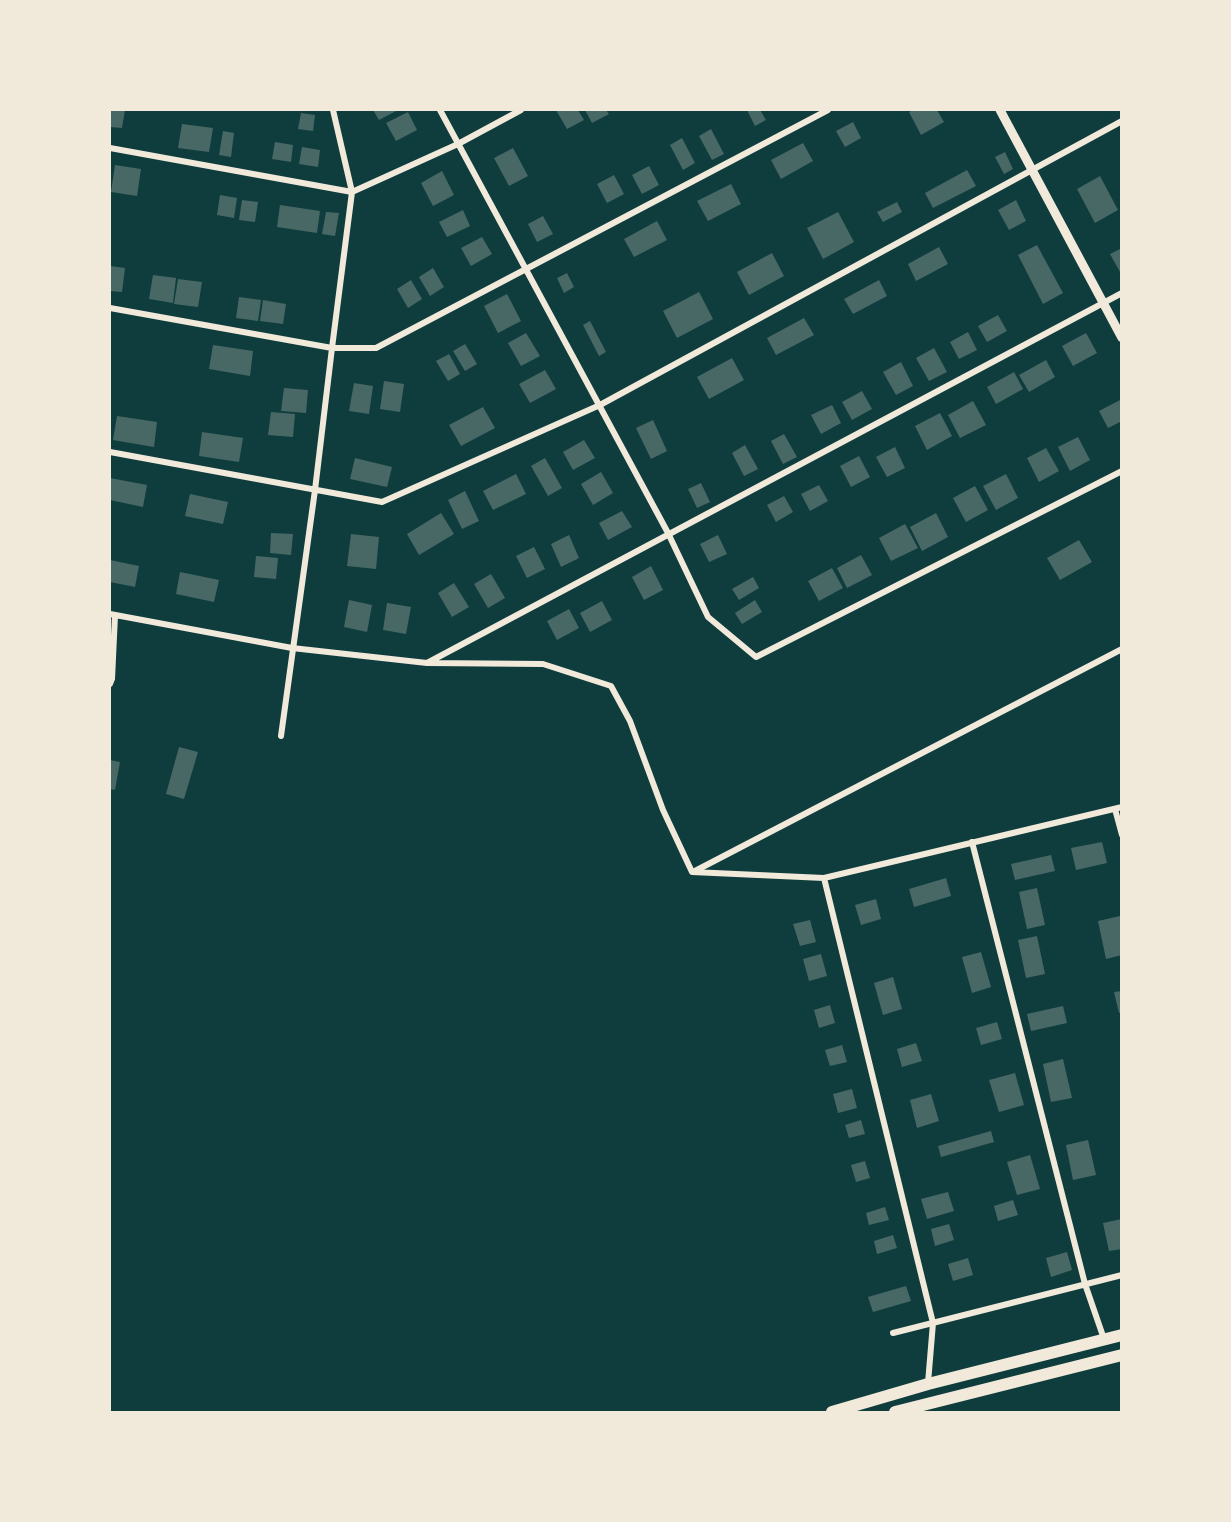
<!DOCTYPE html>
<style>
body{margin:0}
#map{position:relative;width:1231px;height:1522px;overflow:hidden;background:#0f3d3e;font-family:"DM Sans",sans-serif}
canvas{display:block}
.frame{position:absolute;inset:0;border:111px solid #f1e9da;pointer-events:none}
</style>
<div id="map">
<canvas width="1231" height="1522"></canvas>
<div class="frame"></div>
</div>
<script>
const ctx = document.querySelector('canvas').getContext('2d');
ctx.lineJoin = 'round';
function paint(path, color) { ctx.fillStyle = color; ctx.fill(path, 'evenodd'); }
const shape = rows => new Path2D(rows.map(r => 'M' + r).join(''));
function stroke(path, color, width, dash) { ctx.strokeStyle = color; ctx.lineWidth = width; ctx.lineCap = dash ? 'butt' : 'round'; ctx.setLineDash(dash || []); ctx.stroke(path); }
paint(shape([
 [110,110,125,110,122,128,110,127],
 [373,110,398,110,379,120],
 [556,110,578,110,584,120,567,129],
 [585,110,606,110,609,114,592,123],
 [747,110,760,110,766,120,755,126],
 [913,110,937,110,944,122,921,135,909,112],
 [408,112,417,130,396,141,386,123],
 [301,113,315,115,313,131,298,129],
 [853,122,861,138,845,147,836,131],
 [182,124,213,128,209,152,178,148],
 [711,129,724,154,712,160,699,136],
 [223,131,234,133,231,157,219,155],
 [682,138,695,163,683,170,670,145],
 [275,142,293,145,291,162,272,159],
 [803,143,813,161,781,179,771,160],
 [302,147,320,150,318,167,299,164],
 [513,148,528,176,509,186,494,158],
 [1005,152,1013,169,1004,174,995,157],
 [115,165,141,169,137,196,111,192],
 [649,166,659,185,642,194,632,175],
 [967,170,976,186,933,208,925,193],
 [442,171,454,195,433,206,421,183],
 [614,175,624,194,607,203,597,184],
 [1100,176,1118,210,1095,223,1077,189],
 [731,184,741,204,708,221,697,201],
 [220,195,237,198,234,218,217,215],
 [242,200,258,202,255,222,239,220],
 [1016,200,1026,221,1009,230,998,210],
 [897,202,902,212,883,222,877,212],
 [280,205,320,211,317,233,277,227],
 [463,210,470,226,447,237,439,222],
 [326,212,339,213,335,236,322,234],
 [838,212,854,242,823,259,807,228],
 [543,216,553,234,537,242,528,224],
 [657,221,667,240,634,257,624,239],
 [482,237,492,254,471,266,461,248],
 [1037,245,1063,293,1043,304,1018,255],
 [939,247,948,264,916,281,908,264],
 [1122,248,1122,271,1120,272,1110,254],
 [772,253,784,276,749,295,737,272],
 [110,266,125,268,122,292,110,291],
 [433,268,444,287,430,296,419,277],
 [567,273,574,287,564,293,557,278],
 [153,275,176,278,173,303,149,299],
 [178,279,202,282,198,307,174,304],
 [411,280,422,299,408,308,397,289],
 [879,280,887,296,853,314,844,299],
 [699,292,713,319,677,338,663,311],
 [507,294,521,321,498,333,484,306],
 [239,297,261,300,258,321,236,318],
 [263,300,286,304,283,324,260,321],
 [998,315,1007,331,987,342,978,326],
 [804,318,814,335,776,355,767,338],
 [590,321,606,352,599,356,583,325],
 [968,332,977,350,959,359,950,342],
 [526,333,540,356,521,366,508,343],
 [1086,333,1097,353,1073,366,1062,346],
 [465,344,477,364,465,371,453,351],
 [213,345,253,351,250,376,209,369],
 [934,348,947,372,929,381,916,358],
 [449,354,460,374,448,381,436,361],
 [732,358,744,380,709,399,697,377],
 [1046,360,1055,377,1029,392,1019,375],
 [901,362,913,386,896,395,883,372],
 [545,370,556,389,530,403,519,384],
 [1014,372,1023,389,996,404,987,387],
 [384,381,404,384,400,412,380,409],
 [354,383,373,386,369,414,349,411],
 [284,388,308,390,306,413,281,411],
 [862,391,872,409,852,420,842,402],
 [1122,399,1122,421,1108,428,1099,411],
 [973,401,986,425,960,438,948,415],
 [832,405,841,423,821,434,811,415],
 [483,407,495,428,461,446,449,425],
 [271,412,295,414,293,437,268,435],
 [940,413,952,436,927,450,915,426],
 [117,416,157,422,154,447,113,440],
 [653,420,667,451,651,459,636,428],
 [202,432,243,438,239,462,199,456],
 [784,434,797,457,783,464,771,441],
 [1078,437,1090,460,1070,471,1058,447],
 [584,440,595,458,573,470,563,452],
 [745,445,758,469,744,476,732,453],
 [895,447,905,468,887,477,876,457],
 [1046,448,1059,471,1039,482,1027,458],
 [859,456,870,477,851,487,840,466],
 [355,458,392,467,387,487,350,479],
 [545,458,562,488,548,496,531,466],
 [601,472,613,493,593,505,581,484],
 [516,474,526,494,493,510,483,491],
 [1006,474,1018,498,996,510,983,486],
 [110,478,147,485,143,507,110,500],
 [701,483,710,502,697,508,688,489],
 [819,485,828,501,810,511,801,494],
 [975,486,988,510,966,522,953,498],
 [465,491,479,521,462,529,448,500],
 [190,494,228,502,223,524,185,516],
 [784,496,793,512,776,522,767,505],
 [622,511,632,527,608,540,599,523],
 [441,513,454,534,419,555,407,534],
 [936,513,948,537,922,551,910,527],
 [905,524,918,548,891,561,879,538],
 [271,533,293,534,291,555,270,553],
 [351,534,379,537,376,569,347,566],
 [569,535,579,558,561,567,551,544],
 [718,535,727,554,709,562,700,544],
 [1079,540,1092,562,1060,580,1047,558],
 [534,547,545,569,527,578,516,556],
 [861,555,872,575,847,588,837,568],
 [256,556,278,558,276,579,254,577],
 [110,560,139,566,135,587,110,582],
 [651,566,663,590,644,600,632,577],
 [832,568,843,588,819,601,808,581],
 [180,572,219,580,214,602,176,594],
 [491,574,505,598,488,608,474,584],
 [753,577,759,588,739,600,732,589],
 [454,583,469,607,452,617,438,593],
 [349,600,372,605,367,632,344,627],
 [755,600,762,612,742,624,735,613],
 [602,601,612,620,590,632,580,613],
 [387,603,411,607,406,634,383,630],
 [569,609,579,628,557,640,547,621],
 [179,747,198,752,184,799,166,794],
 [110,760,120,762,115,790,110,789],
 [1102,842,1107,863,1076,870,1071,848],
 [1051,855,1055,871,1015,880,1011,864],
 [946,878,951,896,914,907,909,889],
 [1037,888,1045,925,1027,929,1019,892],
 [876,899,881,919,861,925,855,905],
 [1120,916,1122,925,1122,955,1106,959,1098,921],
 [810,920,816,942,800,946,793,924],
 [1037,936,1045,974,1026,978,1018,940],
 [981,952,991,987,972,993,962,957],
 [821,954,827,976,809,981,803,959],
 [893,977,902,1009,883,1015,874,983],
 [1122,991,1122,1012,1119,1013,1114,992],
 [830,1005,835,1023,819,1028,814,1010],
 [1063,1006,1067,1023,1031,1031,1027,1014],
 [997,1022,1002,1039,981,1045,976,1028],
 [916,1043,922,1061,902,1067,897,1049],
 [842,1045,847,1062,830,1066,825,1050],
 [1063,1059,1072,1098,1051,1102,1043,1064],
 [1015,1073,1024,1105,999,1112,989,1080],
 [852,1089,857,1108,838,1113,833,1094],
 [931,1094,939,1121,917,1128,910,1100],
 [861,1120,865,1134,849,1138,845,1125],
 [991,1131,994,1142,941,1157,938,1146],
 [1088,1140,1096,1175,1073,1180,1066,1145],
 [1030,1155,1040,1189,1017,1195,1007,1162],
 [865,1161,870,1178,856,1182,851,1165],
 [948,1192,954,1211,927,1219,921,1199],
 [1013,1200,1018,1215,998,1221,994,1206],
 [885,1207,889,1220,869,1225,866,1213],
 [1122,1219,1122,1249,1109,1251,1103,1223],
 [949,1224,954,1240,935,1246,931,1229],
 [893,1235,897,1248,877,1254,874,1241],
 [1067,1252,1072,1270,1051,1277,1046,1258],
 [968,1258,973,1275,953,1281,948,1264],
 [906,1286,911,1301,873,1312,868,1297]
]), '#486865');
stroke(shape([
 [440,110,668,533,708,617,756,657,1122,471],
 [110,148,352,192,458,144,521,110],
 [110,308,332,348,376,348,828,110],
 [110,452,382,502,600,405,1122,121],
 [110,614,292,648,427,663,1122,293],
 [428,663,543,664,611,686,630,721,663,810,692,872,824,878,1122,807],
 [110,684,112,679,115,615],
 [281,736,315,490,332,348,352,192,333,110],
 [1115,809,1122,835],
 [972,842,1085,1284,1104,1339],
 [693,872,1122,649],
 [824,878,933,1323,928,1383],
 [893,1333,1122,1275]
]), '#f1e9da', 6);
stroke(shape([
 [1000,110,1122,338]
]), '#f1e9da', 9);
stroke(shape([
 [832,1412,928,1384,1122,1335],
 [895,1412,1122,1355]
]), '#f1e9da', 12);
</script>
